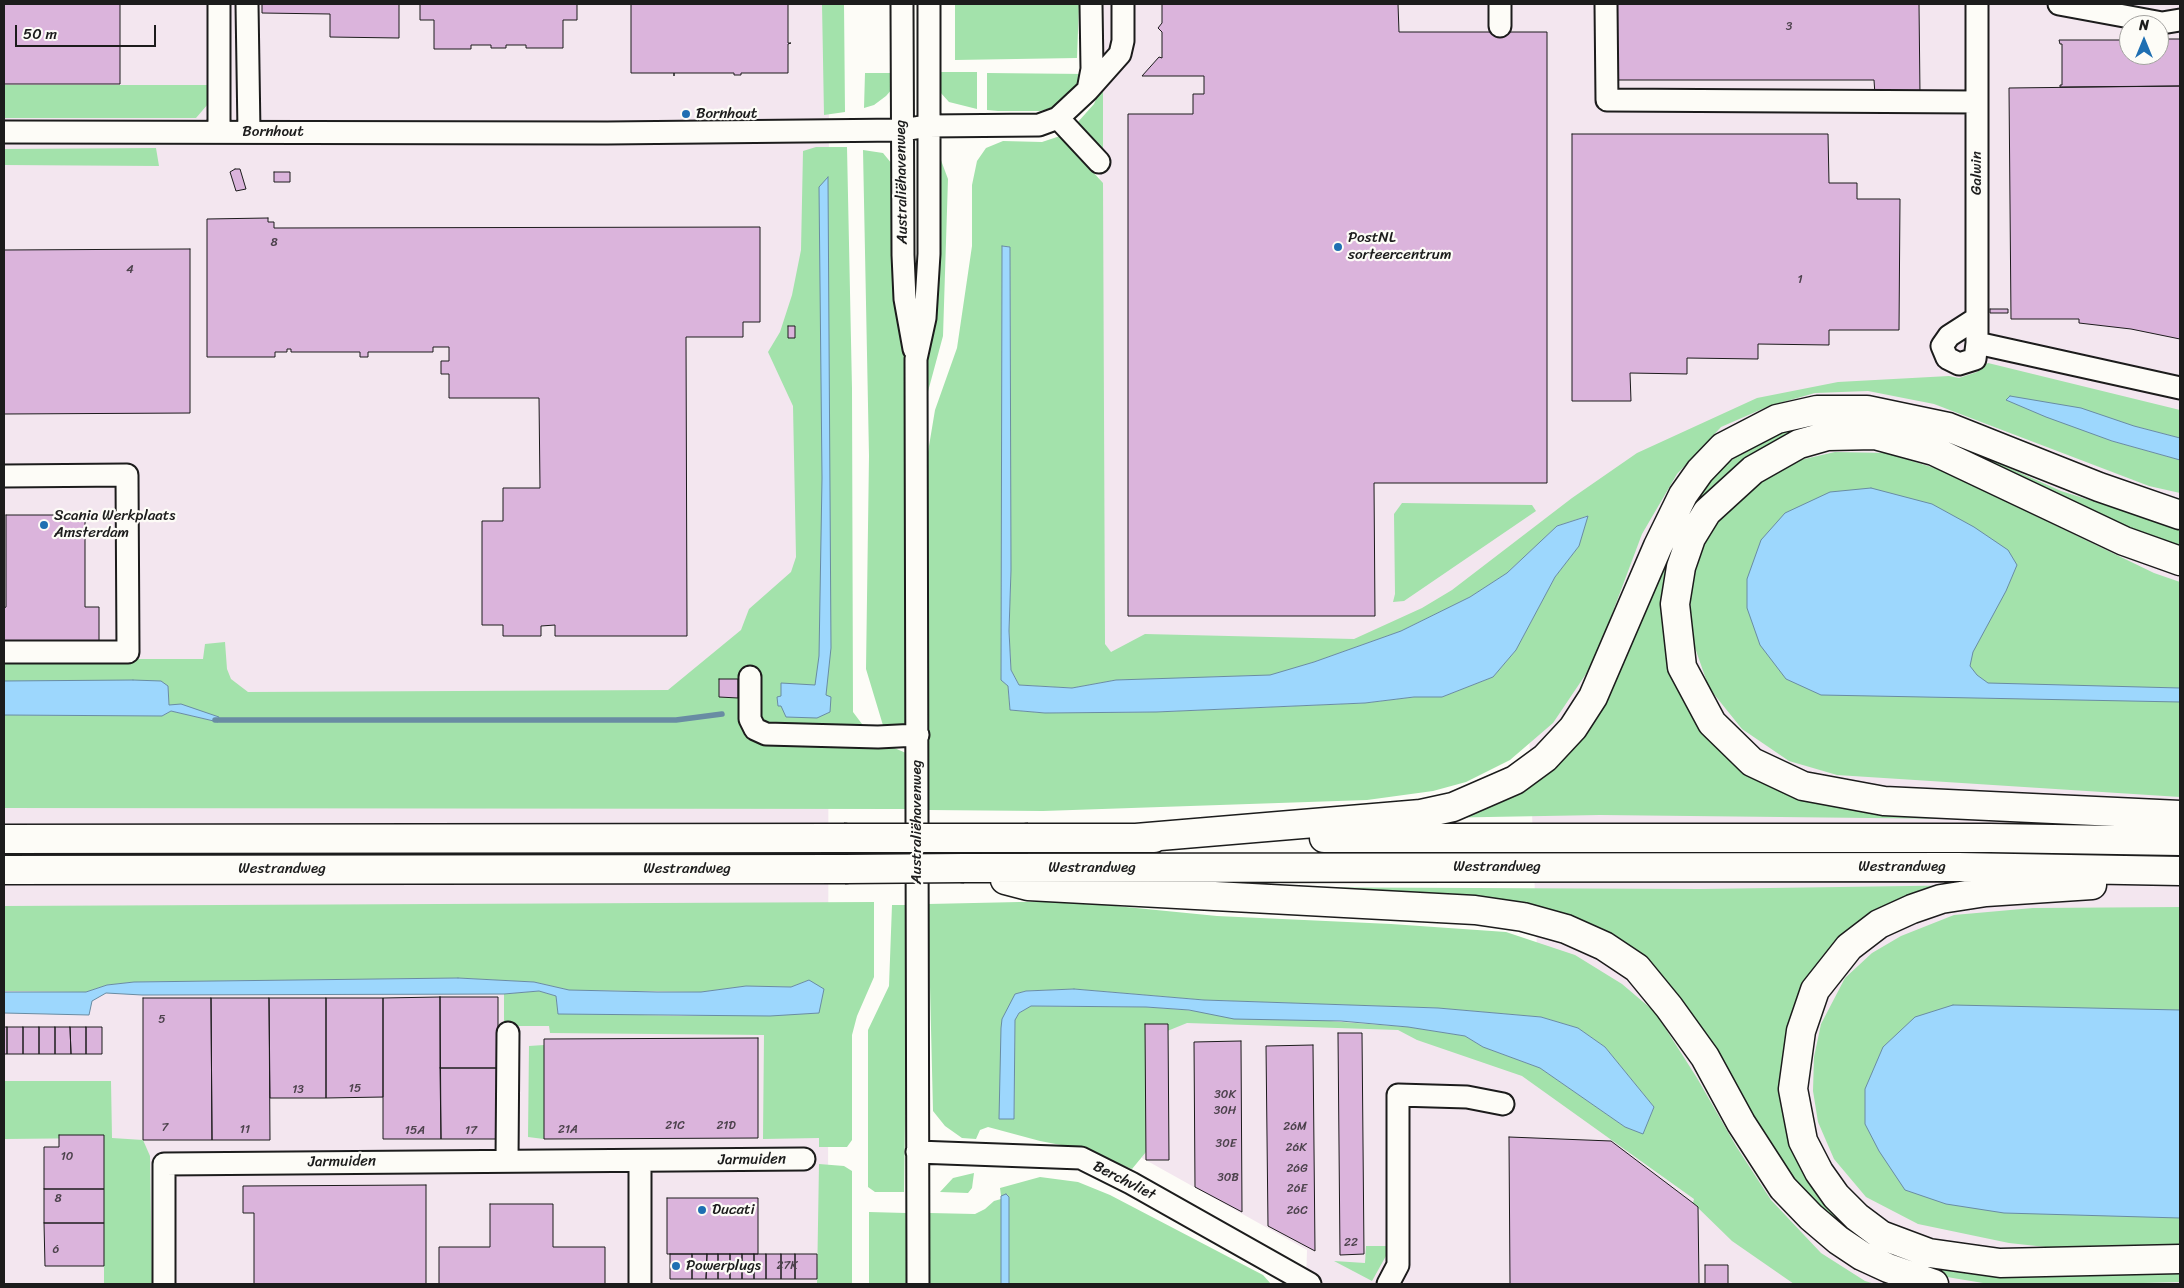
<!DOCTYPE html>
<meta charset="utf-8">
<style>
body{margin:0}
#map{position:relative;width:2184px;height:1288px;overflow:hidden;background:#fdfcf7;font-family:Sriracha,sans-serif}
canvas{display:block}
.frame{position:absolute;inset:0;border:5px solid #1c1c1c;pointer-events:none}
.north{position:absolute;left:2119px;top:15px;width:50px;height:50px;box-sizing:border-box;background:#fdfcf7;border:1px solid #a3a29f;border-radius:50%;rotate:0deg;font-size:14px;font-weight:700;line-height:20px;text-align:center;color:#1c1c1c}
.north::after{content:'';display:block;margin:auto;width:18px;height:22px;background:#1f6fb2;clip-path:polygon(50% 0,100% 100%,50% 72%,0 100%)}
.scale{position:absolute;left:15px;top:25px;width:141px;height:22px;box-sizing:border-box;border:2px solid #1c1c1c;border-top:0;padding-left:6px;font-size:15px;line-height:18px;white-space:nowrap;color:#1c1c1c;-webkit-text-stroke:4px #fdfcf7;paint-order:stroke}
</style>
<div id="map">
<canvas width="2184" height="1288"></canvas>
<div class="frame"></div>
<div class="north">N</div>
<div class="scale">50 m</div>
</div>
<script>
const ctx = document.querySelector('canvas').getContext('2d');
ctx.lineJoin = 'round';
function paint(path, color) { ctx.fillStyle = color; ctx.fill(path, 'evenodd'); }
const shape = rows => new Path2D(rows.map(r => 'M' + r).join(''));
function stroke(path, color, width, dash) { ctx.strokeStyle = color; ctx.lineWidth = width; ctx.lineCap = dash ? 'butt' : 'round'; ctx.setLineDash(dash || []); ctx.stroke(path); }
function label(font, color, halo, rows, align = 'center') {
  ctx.font = font + ' Sriracha,sans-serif'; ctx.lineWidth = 4.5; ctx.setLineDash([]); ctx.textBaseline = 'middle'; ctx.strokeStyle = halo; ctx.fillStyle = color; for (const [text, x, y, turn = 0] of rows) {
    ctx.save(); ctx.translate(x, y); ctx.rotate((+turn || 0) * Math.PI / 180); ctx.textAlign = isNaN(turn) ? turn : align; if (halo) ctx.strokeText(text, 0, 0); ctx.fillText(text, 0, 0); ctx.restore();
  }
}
paint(shape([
 [4,4,829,4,828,1284,4,1284],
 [1099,4,2180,4,2180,1284,1306,1284,1307,1250,1142,1158,1146,1006,1538,979,1528,702,1101,675],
 [2129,25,2159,25,2159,55,2129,55]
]), '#f3e6ef');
paint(shape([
 [822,4,844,4,845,112,824,115],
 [955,4,1079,4,1077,58,955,60],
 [935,72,977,72,977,109,949,102,940,92],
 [865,73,898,73,893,88,886,96,874,105,864,108],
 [987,73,1085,74,1070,93,1054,107,1040,111,998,111,987,110],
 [1103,83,1103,151,1077,123,1094,104],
 [4,85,210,85,208,104,196,118,4,118],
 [1060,136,1103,183,1105,644,1111,652,1145,634,1354,639,1422,608,1452,590,1572,498,1637,453,1757,398,1838,382,1949,376,1959,378,1977,372,1988,363,2180,410,2180,438,2134,426,2007,400,2112,441,2180,460,2180,493,2149,486,1934,404,1868,391,1815,393,1769,406,1721,427,1677,474,1642,534,1594,662,1553,723,1510,760,1466,782,1433,791,1367,800,1043,811,928,810,927,458,935,410,957,348,972,246,972,185,977,161,986,148,1003,141,1042,142],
 [1002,246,1010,247,1011,570,1009,631,1011,670,1019,685,1072,688,1116,680,1207,679,1208,677,1271,675,1314,662,1401,631,1470,597,1507,573,1557,526,1587,516,1579,546,1555,577,1516,650,1493,677,1442,697,1414,697,1365,703,1156,712,1045,713,1010,710,1008,686,1001,679],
 [816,147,847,147,852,389,853,712,865,728,767,727,742,683,743,731,756,742,885,744,906,753,907,809,4,808,4,715,162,716,171,711,218,722,169,706,168,686,4,681,4,659,203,659,205,644,225,642,227,669,231,679,248,692,668,690,741,630,749,609,791,572,796,557,793,406,768,352,780,332,792,295,801,250,803,151],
 [156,148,159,166,4,165,4,149],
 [863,150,883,153,901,175,904,223,907,723,885,732,866,669,869,456],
 [939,155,948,179,943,336,923,410,919,405],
 [1803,422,1911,424,2061,491,2150,519,2180,526,2180,549,1861,428,1705,501,1668,648,1754,773,2141,821,1600,815,1432,818,1544,768,1704,481,1760,439],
 [1835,452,1886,453,1954,474,2040,518,2154,573,2180,582,2180,797,1837,775,1789,761,1742,729,1709,688,1692,639,1690,594,1700,550,1723,511,1752,484,1787,463],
 [1402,503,1532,505,1536,511,1404,601,1393,602,1395,594,1394,514],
 [1980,885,1830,955,1789,1119,1897,1249,2180,1265,2180,1282,2107,1284,1983,1283,1947,1277,1897,1262,1856,1241,1785,1173,1747,1114,1584,924,1250,887,1700,889],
 [1065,901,1217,916,1391,924,1506,932,1575,955,1622,984,1655,1012,1697,1078,1736,1146,1771,1200,1821,1253,1865,1281,1875,1284,1794,1284,1732,1241,1693,1203,1694,1199,1522,1076,1417,1040,1398,1030,1187,1023,1155,1036,1146,1103,1146,1152,1132,1169,1082,1149,1040,1141,988,1127,980,1130,976,1139,962,1138,945,1126,933,1111,928,904],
 [1074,989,1204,1000,1438,1008,1541,1017,1578,1028,1605,1047,1654,1107,1643,1133,1625,1127,1540,1068,1483,1047,1465,1036,1408,1027,1146,1007,1030,1006,1019,1013,1015,1019,1014,1118,1000,1119,1015,994,1026,991],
 [874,902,874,977,857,1016,852,1035,852,1140,847,1147,819,1147,819,1138,763,1139,764,1035,550,1033,549,1026,504,1026,504,994,539,991,556,996,558,1013,681,1016,819,1013,809,980,791,987,746,986,701,992,569,990,534,982,458,978,134,982,107,985,86,992,4,991,4,906],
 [892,905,908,905,904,1192,875,1192,868,1187,868,1030,889,986],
 [2180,907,2180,1244,2055,1248,2009,1243,1918,1224,1866,1197,1834,1159,1818,1122,1813,1091,1814,1057,1821,1024,1845,978,1872,953,1901,936,1954,915,2033,908],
 [544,1045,544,1139,528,1137,529,1046],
 [4,1081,111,1081,112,1138,143,1140,150,1156,152,1284,104,1284,104,1138,4,1139],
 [819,1164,844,1166,852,1171,852,1284,817,1284],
 [974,1173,972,1188,968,1193,940,1192,953,1178],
 [1040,1177,1078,1182,1110,1195,1263,1275,1271,1284,1009,1284,1009,1197,1001,1196,1000,1188],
 [1001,1199,1001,1284,929,1284,930,1213,975,1214,985,1209,994,1201],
 [869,1212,906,1213,906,1284,869,1284],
 [1366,1246,1388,1246,1386,1256,1372,1281,1334,1261,1365,1263]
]), '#a3e2ab');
const water = shape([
 [828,177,831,648,826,695,831,697,830,712,817,718,786,717,781,706,778,706,777,697,781,696,781,683,815,685,819,656,822,478,819,187,828,177],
 [1002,246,1010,247,1011,570,1009,631,1011,670,1019,685,1072,688,1116,680,1270,675,1314,662,1401,631,1470,597,1507,573,1557,526,1588,516,1579,546,1555,577,1516,650,1493,677,1442,697,1414,697,1365,703,1156,712,1045,713,1010,710,1008,686,1001,680,1002,246],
 [2010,396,2081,408,2134,426,2180,438,2180,460,2112,441,2046,417,2006,400,2010,396],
 [1871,488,1932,504,1974,527,2008,550,2017,565,2006,591,1973,652,1970,666,1977,675,1988,683,2180,688,2180,702,1821,695,1786,679,1760,645,1747,608,1747,579,1761,540,1785,513,1830,492,1871,488],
 [133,680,161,681,168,686,169,705,181,704,219,717,218,722,171,711,162,716,4,715,4,681,133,680],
 [458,978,534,982,569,990,657,992,701,992,746,986,791,987,809,980,824,989,819,1013,770,1016,558,1014,556,996,539,991,504,994,142,995,106,993,92,1001,89,1015,4,1013,4,992,86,992,107,985,134,982,458,978],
 [1074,989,1204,1000,1438,1008,1541,1017,1578,1028,1605,1047,1654,1107,1643,1134,1625,1127,1540,1068,1483,1047,1465,1036,1408,1027,1341,1021,1234,1019,1189,1010,1146,1007,1031,1006,1019,1013,1015,1020,1014,1119,999,1119,1001,1028,1002,1019,1015,994,1026,991,1074,989],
 [1953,1005,2180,1010,2180,1218,2004,1213,1946,1204,1905,1190,1879,1151,1865,1124,1865,1089,1883,1047,1915,1017,1953,1005],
 [1006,1194,1009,1197,1009,1284,1001,1284,1001,1196,1006,1194]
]);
paint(water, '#9dd7fd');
stroke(water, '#698ca3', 1);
stroke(shape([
 [215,720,676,720,722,714]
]), '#698ca3', 5.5);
const building = shape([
 [4,4,120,4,120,84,4,84,4,4],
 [262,4,399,4,399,38,330,37,330,14,262,13,262,4],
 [420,4,577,4,577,20,563,20,563,48,526,48,526,45,506,45,506,48,491,48,491,45,471,45,471,49,434,49,434,20,420,20,420,4],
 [631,4,788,4,788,43,791,43,788,44,788,73,741,73,741,75,734,75,734,73,674,73,674,76,674,73,631,73,631,4],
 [1162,4,1398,4,1399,32,1547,32,1547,483,1374,483,1375,616,1128,616,1128,114,1193,114,1193,94,1204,94,1204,76,1142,76,1159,57,1162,58,1162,32,1158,28,1162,23,1162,4],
 [1617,4,1919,4,1920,95,1875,95,1874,80,1617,80,1617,4],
 [2159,39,2180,39,2180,86,2060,87,2060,85,2062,85,2062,44,2060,44,2059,40,2129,40,2129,55,2159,55,2159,39],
 [2180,86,2180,339,2131,329,2079,323,2079,319,2011,319,2009,88,2180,86],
 [1572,134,1828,134,1829,183,1857,183,1857,199,1900,199,1899,330,1829,330,1829,345,1758,344,1758,359,1687,358,1687,374,1630,373,1631,401,1572,401,1572,134],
 [235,169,240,169,246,189,236,191,230,172,235,169],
 [274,172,290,172,290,182,274,182,274,172],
 [268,218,268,222,274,222,274,228,760,227,760,322,743,322,743,337,686,337,687,636,555,636,555,625,541,626,541,636,503,636,503,625,482,625,482,521,503,521,503,488,540,488,539,398,449,398,449,374,441,374,441,361,449,361,449,347,433,347,433,352,368,352,368,357,360,357,360,352,291,352,291,349,287,349,287,352,275,352,275,357,207,357,207,219,268,218],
 [190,249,190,413,4,414,4,250,190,249],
 [1990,309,2008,309,2008,313,1990,313,1990,309],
 [788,326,795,326,795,338,788,338,788,326],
 [6,515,85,515,85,607,99,607,99,642,4,643,4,608,6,607,6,515],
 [719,679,738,679,738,698,719,697,719,679],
 [440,997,498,997,498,1068,440,1068,440,997],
 [440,997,441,1139,383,1139,383,998,440,997],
 [143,998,211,998,212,1140,143,1140,143,998],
 [211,998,269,998,270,1140,212,1140,211,998],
 [269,998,326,998,326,1098,270,1098,269,998],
 [326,998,383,998,383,1097,326,1098,326,998],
 [1145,1024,1168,1024,1169,1160,1146,1160,1145,1024],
 [4,1027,7,1027,7,1054,4,1054,4,1027],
 [7,1027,23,1027,23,1054,7,1054,7,1027],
 [23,1027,39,1027,39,1054,23,1054,23,1027],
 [39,1027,55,1027,55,1054,39,1054,39,1027],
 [55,1027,70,1027,71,1054,55,1054,55,1027],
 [70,1027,86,1027,86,1054,71,1054,70,1027],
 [86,1027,102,1027,102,1054,86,1054,86,1027],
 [1338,1033,1362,1033,1364,1254,1340,1255,1338,1033],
 [758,1038,758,1138,544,1139,544,1039,758,1038],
 [1241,1041,1242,1212,1195,1187,1194,1042,1241,1041],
 [1313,1045,1315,1251,1268,1226,1266,1046,1313,1045],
 [440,1068,498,1068,498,1139,441,1139,440,1068],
 [59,1135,104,1135,104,1189,44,1189,44,1147,59,1147,59,1135],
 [1509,1137,1611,1141,1693,1203,1698,1207,1699,1284,1510,1284,1509,1137],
 [426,1185,426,1284,254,1284,254,1213,243,1213,243,1186,426,1185],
 [44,1189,104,1189,104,1223,44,1223,44,1189],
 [667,1198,758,1198,758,1254,667,1254,667,1198],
 [490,1204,553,1204,553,1247,605,1247,605,1284,439,1284,439,1247,490,1247,490,1204],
 [44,1223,104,1223,104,1266,45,1266,44,1223],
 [670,1254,692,1254,692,1279,670,1279,670,1254],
 [692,1254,707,1254,706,1279,692,1279,692,1254],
 [707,1254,718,1254,718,1279,706,1279,707,1254],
 [718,1254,730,1254,730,1279,718,1279,718,1254],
 [730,1254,742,1254,742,1279,730,1279,730,1254],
 [742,1254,754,1254,754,1279,742,1279,742,1254],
 [754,1254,766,1254,766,1279,754,1279,754,1254],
 [766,1254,781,1254,781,1279,766,1279,766,1254],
 [781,1254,795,1254,795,1279,781,1279,781,1254],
 [795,1254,817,1254,817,1279,795,1279,795,1254],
 [1705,1265,1728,1265,1728,1284,1705,1284,1705,1265]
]);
paint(building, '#dbb4dc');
stroke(building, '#1c1c1c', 1);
const minor = shape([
 [247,4,249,132],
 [902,4,903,255,905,299,914,349],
 [1606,4,1607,100,1977,102],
 [2059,4,2162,23,2180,20],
 [1500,26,1500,4],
 [1088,90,1120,54,1123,41,1123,4],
 [1058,118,1099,162],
 [219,131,219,4],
 [4,132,607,133,902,130,928,126,1039,125,1058,118,1088,90,1092,69,1091,4],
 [1977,318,1949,336,1942,346,1947,358,1959,364,1975,359,1977,343,1977,4],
 [1977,343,2180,388],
 [4,476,127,475,128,652,4,652],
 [750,677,750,719,755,729,766,734,878,737,918,735],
 [917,1152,1081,1158,1131,1183,1310,1284],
 [507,1161,508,1033],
 [640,1161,640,1284],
 [164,1284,164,1164,804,1159],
 [918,1284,916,359,925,318,929,254,929,4],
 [1388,1284,1398,1265,1398,1095,1467,1097,1503,1104]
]);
const highway = shape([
 [2180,561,2124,541,1934,451,1875,435,1827,436,1799,444,1753,470,1707,512,1691,538,1681,567,1675,604,1682,667,1712,723,1752,762,1803,786,1884,801,2180,815],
 [1028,838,1154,838],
 [1136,838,1421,814,1453,807,1515,780,1545,758,1573,728,1593,697,1658,546,1683,495,1700,471,1723,447,1777,419,1817,410,1867,410,1948,427,2099,487,2180,515],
 [1324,838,1990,838,2180,841],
 [4,839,844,838],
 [964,868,1959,867,2180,871],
 [4,870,845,869],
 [1005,880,1028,886,1475,910,1523,917,1566,929,1604,946,1637,968,1669,1007,1705,1057,1741,1123,1783,1188,1811,1217,1838,1240,1862,1256,1888,1268,1934,1284],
 [2092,885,1986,892,1941,899,1912,909,1879,924,1849,947,1815,990,1801,1031,1793,1089,1803,1141,1819,1172,1836,1196,1857,1217,1881,1235,1929,1253,2000,1263,2180,1259]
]);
stroke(minor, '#1c1c1c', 25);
stroke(highway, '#1c1c1c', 31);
stroke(minor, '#fdfcf7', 21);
stroke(highway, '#fdfcf7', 28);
const highwayBridge = shape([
 [844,838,1028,838],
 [845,869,964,868]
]);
stroke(highwayBridge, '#1c1c1c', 31, []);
stroke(highwayBridge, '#fdfcf7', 28);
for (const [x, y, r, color] of [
 [686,114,5,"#1f6fb2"],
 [1338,247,5,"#1f6fb2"],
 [44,525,5,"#1f6fb2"],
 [702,1210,5,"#1f6fb2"],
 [676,1266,5,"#1f6fb2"]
]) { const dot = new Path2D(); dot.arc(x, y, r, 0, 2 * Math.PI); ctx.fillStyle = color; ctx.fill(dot); stroke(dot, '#fdfcf7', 2); }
label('12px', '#4c424c', null, [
 ["3",1789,27],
 ["8",274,243],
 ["4",130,270],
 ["1",1800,280],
 ["5",162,1020],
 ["15",355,1089],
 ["13",298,1090],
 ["30K",1225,1095],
 ["30H",1225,1111],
 ["21C",675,1126],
 ["21D",726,1126],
 ["26M",1295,1127],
 ["7",165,1128],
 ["11",245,1130],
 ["21A",568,1130],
 ["15A",415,1131],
 ["17",471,1131],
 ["30E",1226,1144],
 ["26K",1296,1148],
 ["10",67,1157],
 ["26G",1297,1169],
 ["30B",1228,1178],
 ["26E",1297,1189],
 ["8",58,1199],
 ["26C",1297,1211],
 ["22",1351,1243],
 ["6",56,1250],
 ["27K",787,1266]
]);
label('15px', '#1c1c1c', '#fdfcf7', [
 ["Bornhout",696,114],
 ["PostNL",1348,238],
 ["sorteercentrum",1348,255],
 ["Scania Werkplaats",54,516],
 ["Amsterdam",54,533],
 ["Ducati",712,1210],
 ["Powerplugs",686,1266]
], 'left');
label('15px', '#1c1c1c', '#fdfcf7', [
 ["Bornhout",273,132],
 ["Galwin",1977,173,-90],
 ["Australiëhavenweg",902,182,-91],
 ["Australiëhavenweg",917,822,-90],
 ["Westrandweg",1497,867],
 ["Westrandweg",1902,867],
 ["Westrandweg",1092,868],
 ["Westrandweg",282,869],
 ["Westrandweg",687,869],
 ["Jarmuiden",752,1160,-1],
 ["Jarmuiden",342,1162,-1],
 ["Berchvliet",1124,1181,27]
]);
</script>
